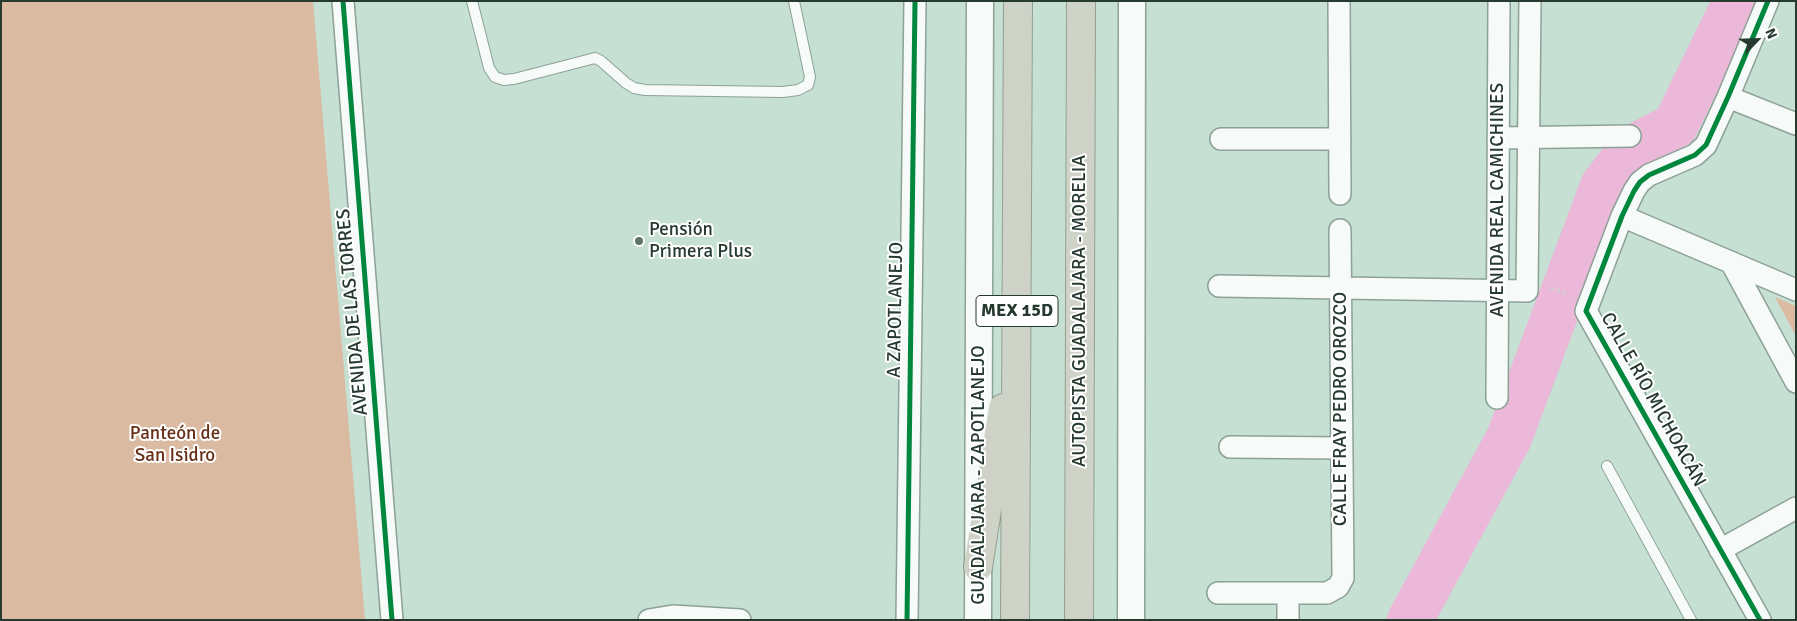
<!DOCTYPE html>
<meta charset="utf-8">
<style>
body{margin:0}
#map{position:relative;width:1797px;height:621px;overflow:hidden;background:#c6e0d3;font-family:Signika,sans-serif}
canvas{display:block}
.frame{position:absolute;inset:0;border:2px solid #263a30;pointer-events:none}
.north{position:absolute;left:1732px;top:15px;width:50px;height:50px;-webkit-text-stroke:4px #fff;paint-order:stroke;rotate:66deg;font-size:14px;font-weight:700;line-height:20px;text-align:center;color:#263a30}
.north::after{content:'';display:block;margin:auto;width:18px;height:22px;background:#263a30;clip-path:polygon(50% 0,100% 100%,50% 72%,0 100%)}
</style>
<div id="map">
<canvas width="1797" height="621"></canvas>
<div class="frame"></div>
<div class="north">N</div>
</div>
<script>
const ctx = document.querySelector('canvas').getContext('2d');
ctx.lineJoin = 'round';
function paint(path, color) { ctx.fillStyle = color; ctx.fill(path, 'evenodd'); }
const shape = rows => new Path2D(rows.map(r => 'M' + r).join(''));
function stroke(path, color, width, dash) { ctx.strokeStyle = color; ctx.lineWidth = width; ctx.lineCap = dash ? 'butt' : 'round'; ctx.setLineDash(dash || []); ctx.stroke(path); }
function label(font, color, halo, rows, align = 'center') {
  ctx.font = font + ' Signika,sans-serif'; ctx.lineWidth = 4; ctx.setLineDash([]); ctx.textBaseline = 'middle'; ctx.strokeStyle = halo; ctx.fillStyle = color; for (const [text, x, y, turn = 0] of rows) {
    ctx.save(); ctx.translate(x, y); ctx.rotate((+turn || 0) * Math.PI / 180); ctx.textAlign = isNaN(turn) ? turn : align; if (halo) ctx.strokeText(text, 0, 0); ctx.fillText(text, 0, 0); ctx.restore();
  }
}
paint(shape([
 [1,1,313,1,365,620,1,620],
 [1775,297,1796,306,1796,336]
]), '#dbbaa2');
stroke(shape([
 [1410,620,1509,438,1603,186,1632,148,1675,126,1736,1]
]), '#ebb8d9', 46);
const service = shape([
 [472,1,489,68,495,77,504,80,514,79,595,58,601,61,626,83,634,88,645,90,783,92,798,90,808,85,810,77,794,1],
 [1607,466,1691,620]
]);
const minor = shape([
 [343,1,392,620],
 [1339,1,1340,194],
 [1728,97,1796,124],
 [1498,138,1630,136],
 [1221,139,1340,139],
 [1622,216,1796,290],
 [1731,262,1796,382],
 [1219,286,1527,291,1530,1],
 [1497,398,1499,1],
 [1230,447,1341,448],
 [1720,550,1796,508],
 [1218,593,1327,593,1338,587,1343,578,1340,230],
 [649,620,673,616,740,620],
 [907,620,915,1],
 [1288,620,1288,593],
 [1760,620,1586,311,1622,216,1634,191,1640,182,1649,175,1695,155,1706,145,1728,97,1768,1]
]);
const tertiary = shape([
 [978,620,980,1],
 [1131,620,1132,1]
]);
const motorway = shape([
 [978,567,1003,408],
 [1015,620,1018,1],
 [1079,620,1081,1]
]);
stroke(service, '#8da197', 12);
stroke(minor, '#8da197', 24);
stroke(tertiary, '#8da197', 29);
stroke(motorway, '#939f8f', 30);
stroke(shape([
 [1551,288,1568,294]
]), '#cdd4d0', 3, [2.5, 4]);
stroke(service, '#f6faf8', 10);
stroke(minor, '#f6faf8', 21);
stroke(tertiary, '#f6faf8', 26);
stroke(motorway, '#cfd2c7', 28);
stroke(shape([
 [343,1,392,620],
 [907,620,915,1],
 [1760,620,1586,311,1622,216,1634,191,1640,182,1649,175,1695,155,1706,145,1728,97,1768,1]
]), '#00873e', 5);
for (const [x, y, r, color] of [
 [639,241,5,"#5e7469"]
]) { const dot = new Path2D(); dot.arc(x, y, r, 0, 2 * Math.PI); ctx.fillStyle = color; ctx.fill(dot); stroke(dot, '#fff', 2); }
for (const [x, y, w] of [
 [1017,311,82]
]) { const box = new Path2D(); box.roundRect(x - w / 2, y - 15.5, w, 31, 4); ctx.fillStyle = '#fff'; ctx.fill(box); stroke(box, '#263a30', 1); }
label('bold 18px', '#263a30', null, [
 ["MEX 15D",1017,311]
]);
label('19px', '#263a30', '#fff', [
 ["AVENIDA REAL CAMICHINES",1498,200,-90],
 ["A ZAPOTLANEJO",896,310,-89],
 ["AUTOPISTA GUADALAJARA - MORELIA",1080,311,-90],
 ["AVENIDA DE LAS TORRES",353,312,-95],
 ["CALLE RÍO MICHOACÁN",1653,400,61],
 ["CALLE FRAY PEDRO OROZCO",1341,409,-90],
 ["GUADALAJARA - ZAPOTLANEJO",979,475,-90]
]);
label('19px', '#263a30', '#fff', [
 ["Pensión",649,230],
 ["Primera Plus",649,252]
], 'left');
label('19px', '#672f17', '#fff', [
 ["Panteón de",175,434],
 ["San Isidro",175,456]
]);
</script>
